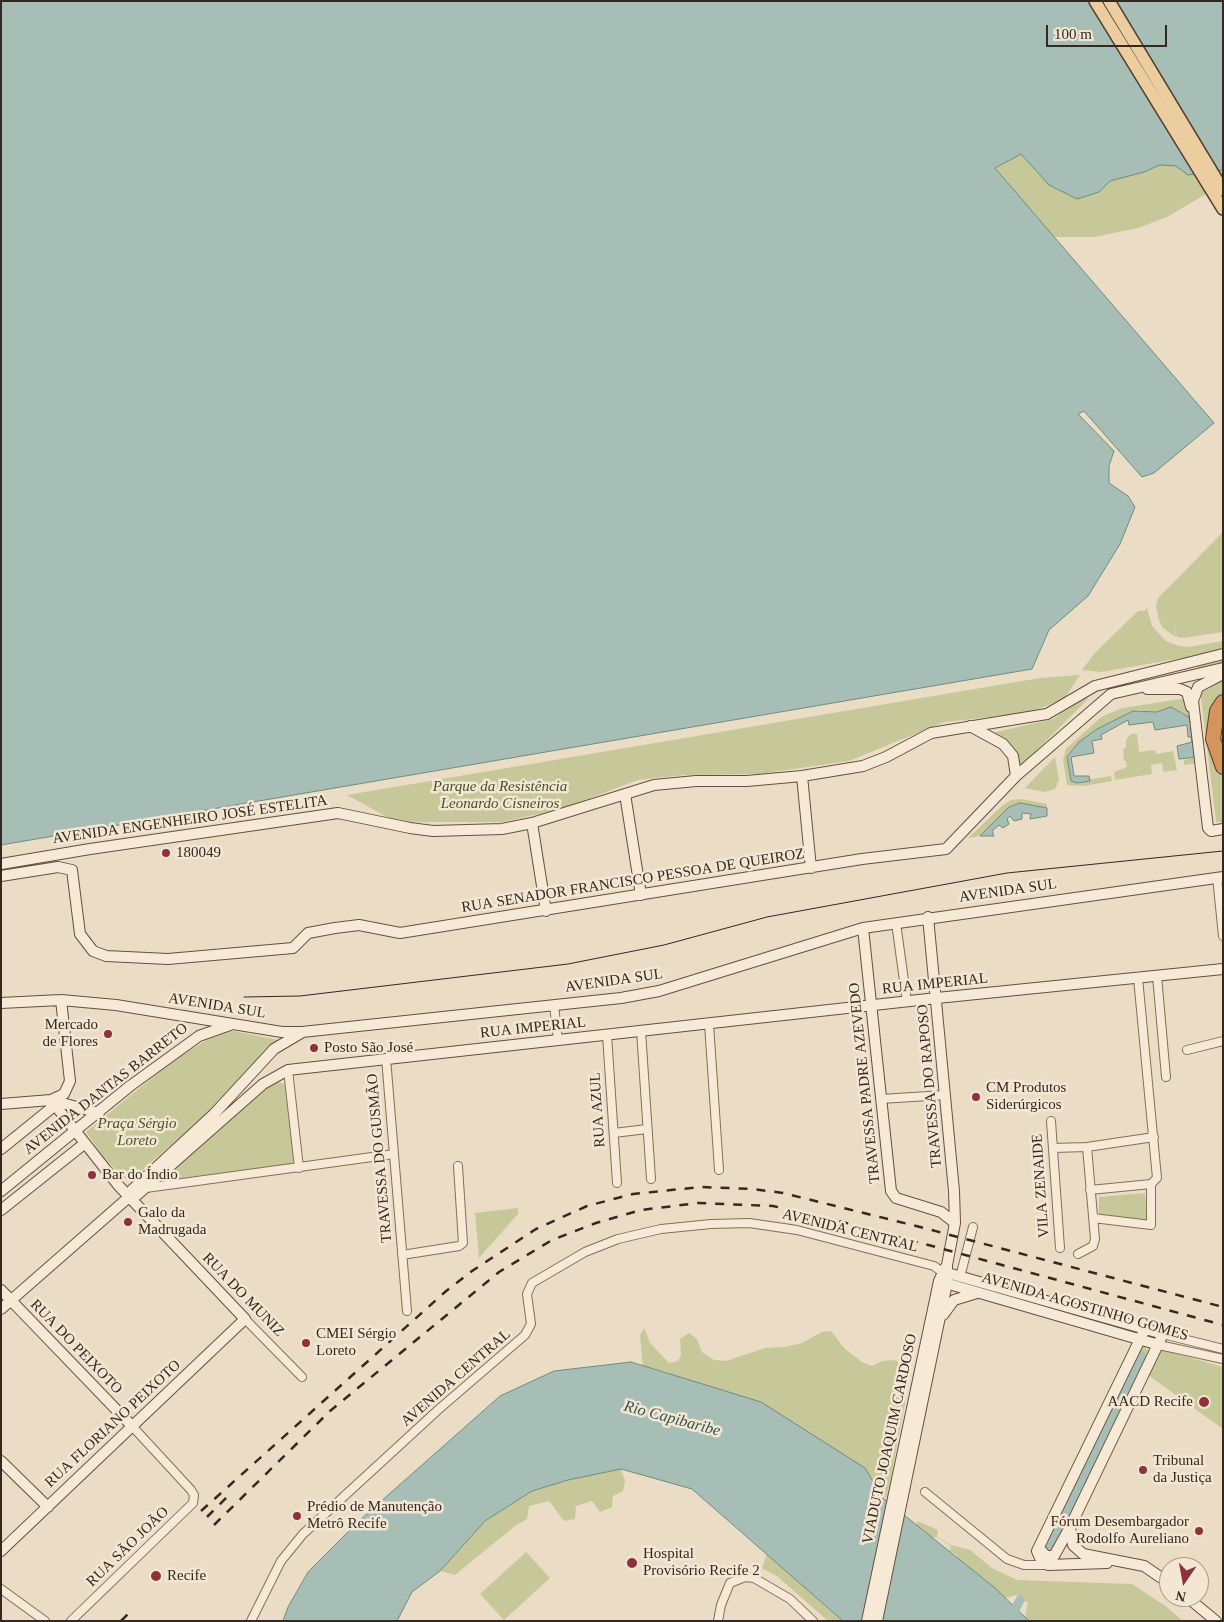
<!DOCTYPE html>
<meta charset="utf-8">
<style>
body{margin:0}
#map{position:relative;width:1224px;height:1622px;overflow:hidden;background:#ebdcc5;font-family:"Times New Roman",serif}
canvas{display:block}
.frame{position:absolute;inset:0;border:2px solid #35281f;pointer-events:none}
.north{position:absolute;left:1159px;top:1557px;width:50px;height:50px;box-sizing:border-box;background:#f3e7d4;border:1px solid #a79b8c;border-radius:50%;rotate:192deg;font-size:14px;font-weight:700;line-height:20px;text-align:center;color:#35281f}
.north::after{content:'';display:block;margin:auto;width:18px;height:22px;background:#8f313a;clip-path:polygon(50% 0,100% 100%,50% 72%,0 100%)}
.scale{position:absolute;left:1046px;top:25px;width:121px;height:22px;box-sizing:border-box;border:2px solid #35281f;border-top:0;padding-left:6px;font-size:15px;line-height:18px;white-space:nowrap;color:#35281f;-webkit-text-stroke:4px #f3e7d4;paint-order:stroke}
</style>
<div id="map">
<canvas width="1224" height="1622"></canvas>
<div class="frame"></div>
<div class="north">N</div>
<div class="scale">100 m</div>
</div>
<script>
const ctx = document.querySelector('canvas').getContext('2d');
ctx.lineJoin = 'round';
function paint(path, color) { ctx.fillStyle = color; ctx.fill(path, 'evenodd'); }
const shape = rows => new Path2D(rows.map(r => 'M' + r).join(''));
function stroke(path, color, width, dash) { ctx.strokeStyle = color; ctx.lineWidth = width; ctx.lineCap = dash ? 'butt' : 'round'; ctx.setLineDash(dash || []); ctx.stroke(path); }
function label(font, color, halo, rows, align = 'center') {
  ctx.font = font + ' "Times New Roman",serif'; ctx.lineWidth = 5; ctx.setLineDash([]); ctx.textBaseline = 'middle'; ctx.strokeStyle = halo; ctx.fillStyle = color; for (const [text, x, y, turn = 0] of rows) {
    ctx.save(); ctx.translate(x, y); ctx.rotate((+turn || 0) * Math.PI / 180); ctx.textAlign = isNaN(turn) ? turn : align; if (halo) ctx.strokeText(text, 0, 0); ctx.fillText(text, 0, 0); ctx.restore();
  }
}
paint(shape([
 [1223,92,1223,184,1167,217,1138,228,1094,237,1053,237,994,168,1021,154],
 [1223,532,1223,632,1184,638,1177,637,1174,626,1176,637,1173,635,1163,628,1159,620,1156,607,1158,598],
 [1147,608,1152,626,1166,641,1179,646,1188,647,1223,641,1223,651,1102,672,1082,670,1094,654,1138,611,1144,611],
 [1223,660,1223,822,1216,822,1197,664],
 [1080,675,1065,698,1029,713,944,722,849,761,759,774,684,775,638,780,561,809,502,822,396,822,347,795,1040,678],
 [1086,696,1088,699,1021,766,1017,753,1004,740,992,733,1053,719],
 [1194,697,1201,763,1184,765,1184,760,1198,757,1187,715,1174,709,1157,712,1138,710,1077,745,1070,753,1073,782,1111,776,1112,781,1084,786,1067,785,1063,760,1066,749,1101,717,1122,708],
 [1131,734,1137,734,1139,752,1155,750,1156,754,1173,751,1177,770,1163,772,1162,763,1151,765,1152,774,1115,780,1114,772,1127,767,1126,761,1124,761,1123,749,1126,748,1126,740],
 [1055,757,1059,780,1055,789,1045,792,1025,788],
 [1022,799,1047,804,1047,808,1020,803,1012,805,980,836,968,838,1002,806,1011,800],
 [233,1031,279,1040,265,1051,220,1103,148,1165,135,1180,127,1180,121,1176,102,1155,86,1132,175,1059,207,1040],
 [279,1082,286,1085,295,1159,291,1164,160,1181,266,1087],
 [1145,1193,1147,1222,1099,1214,1099,1197],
 [518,1208,518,1214,479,1258,475,1213],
 [644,1328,650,1343,669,1363,678,1361,681,1355,680,1339,689,1333,697,1339,702,1352,714,1360,726,1361,765,1348,785,1347,802,1343,822,1332,831,1331,844,1348,862,1362,872,1366,883,1361,896,1360,904,1373,905,1403,887,1497,880,1497,667,1372,643,1367,640,1335],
 [1143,1346,1152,1353,1052,1553,1044,1550,1043,1540,1137,1350],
 [1160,1349,1223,1367,1223,1429,1148,1375],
 [621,1469,625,1481,623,1491,613,1496,612,1507,600,1512,592,1501,576,1506,575,1519,564,1521,549,1501,529,1506,527,1519,515,1526,455,1575,440,1571,485,1521,532,1491,568,1480],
 [917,1521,938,1530,937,1537,951,1545,970,1550,992,1568,1017,1580,1132,1584,1167,1607,1183,1621,1024,1621,1028,1603,1016,1595,1004,1599,960,1563,956,1555,950,1551,951,1546,936,1537,929,1538,917,1528],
 [526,1552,550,1578,504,1620,480,1594],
 [767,1554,843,1621,828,1621,778,1577,762,1568]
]), '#c7c899');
const water = shape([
 [1,1,1223,1,1223,170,1188,175,1176,166,1160,165,1144,172,1110,181,1099,192,1077,199,1049,185,1021,154,995,168,1214,423,1154,473,1142,477,1084,411,1078,414,1114,451,1109,466,1109,483,1128,496,1135,507,1120,544,1088,596,1049,630,1032,669,1,845,1,1],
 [1171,707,1189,717,1198,757,1179,759,1177,746,1192,742,1191,737,1188,737,1187,725,1155,730,1153,722,1129,725,1128,720,1101,735,1102,739,1092,741,1094,753,1071,757,1074,776,1089,776,1090,781,1077,783,1071,781,1067,757,1079,742,1097,729,1133,711,1157,712,1171,707],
 [1020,803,1047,808,1047,816,1030,819,1031,814,1022,813,1022,819,1014,821,1010,816,1007,819,1009,824,1003,828,999,825,992,831,994,836,980,836,1009,807,1020,803],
 [631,1362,761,1402,865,1468,883,1498,995,1588,1029,1621,843,1621,692,1489,621,1469,568,1480,532,1491,485,1521,440,1571,412,1592,397,1621,283,1621,288,1607,308,1572,361,1519,500,1396,554,1371,631,1362]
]);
paint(water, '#a6beb5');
stroke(water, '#6e8c82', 1);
stroke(shape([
 [1050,1545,1141,1355],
 [1009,1621,1020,1600]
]), '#a6beb5', 9);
const street = shape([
 [1217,877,1223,936],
 [896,923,907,1002],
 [1157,976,1166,1077],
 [1138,978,1157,1178,1151,1184],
 [554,1005,558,1040],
 [709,1024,719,1170],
 [641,1031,651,1179],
 [607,1035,617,1183],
 [1187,1050,1223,1041],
 [386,1058,407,1311],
 [288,1070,299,1168],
 [881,1099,944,1095],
 [1051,1121,1060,1248],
 [614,1133,647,1129],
 [1053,1148,1087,1147,1154,1137],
 [146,1188,394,1154],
 [1090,1190,1151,1184],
 [1093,1218,1151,1225,1151,1184],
 [1078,1254,1093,1246,1095,1239,1087,1147],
 [402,1255,459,1246,463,1243,458,1166],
 [960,1277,973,1227],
 [245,1319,302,1377],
 [1163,1334,1223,1349],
 [1159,1345,1223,1359],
 [925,1492,1007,1559,1024,1565,1048,1565],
 [1,1589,45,1621],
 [71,1621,193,1503,194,1495,191,1490,132,1426],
 [251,1621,281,1561,303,1534,439,1409,525,1335,531,1324,527,1294,532,1283,585,1252,618,1239,661,1229,711,1224,749,1223,797,1230,934,1266,942,1272],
 [718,1621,721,1605,730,1583,745,1577,754,1578,790,1599,813,1621]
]);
const secondary = shape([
 [1223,674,1198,687,1193,701,1208,828,1211,831,1223,829],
 [1147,689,1180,689,1187,692,1191,707],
 [970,726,1003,744,1013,756,1016,776],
 [802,776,811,868],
 [625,794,641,895],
 [532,823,546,911],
 [1,864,90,849,338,813,410,828,433,831,502,829,532,823,654,785,696,781,747,781,802,776,863,766,886,757,931,733,1047,714,1095,686,1223,654],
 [1,876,58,867,72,870,80,934,93,951,106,956,168,959,293,948,308,933,335,928,359,925,400,933,862,859,946,849,1016,776,1111,694,1223,668],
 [863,928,891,1191,896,1198,941,1212,955,1223],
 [1,1003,61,1000,116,1005,282,1032,302,1032,621,998,659,991,863,928,1223,877],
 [51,1100,64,1094,70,1081,61,1000],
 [1,1104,51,1100,99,1113],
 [1,1149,54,1106],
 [1,1191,130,1086,199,1036,230,1025],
 [129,1197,132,1190,214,1114,274,1049,301,1033],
 [1,1210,84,1144],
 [944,1272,1163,1334,1070,1527,1073,1545,1083,1554,1144,1566,1169,1583],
 [942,1282,1159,1345],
 [1,1290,132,1426],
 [1,1309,129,1197,137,1195,145,1188,263,1084,288,1070,937,998,1223,969],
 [943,1315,954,1300,977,1293],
 [1,1461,48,1507],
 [1039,1548,1046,1556,1054,1556,1069,1529],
 [1,1551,245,1319,118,1185,51,1100],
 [1107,1563,1048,1565,1040,1558,1037,1551,1145,1329],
 [1187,1597,1216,1621],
 [867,1621,925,1347,939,1281,945,1268],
 [877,1621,947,1283,947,1265,955,1223,954,1191,928,917]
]);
const primary = shape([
 [1095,1,1223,209],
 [1109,1,1223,190]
]);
const highway = shape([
 [1223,702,1217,711,1213,739,1223,767]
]);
stroke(street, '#846e5c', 10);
stroke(secondary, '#664f3f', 12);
stroke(primary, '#523d30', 14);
stroke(highway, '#523d30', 16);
stroke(street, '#f6ead7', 8);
stroke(secondary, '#f6ead7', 10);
stroke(primary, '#ebcd9f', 11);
stroke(highway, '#d4945c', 14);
stroke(shape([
 [244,997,300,996,568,964,664,945,767,917,1007,873,1223,851]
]), '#35281f', 1);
stroke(shape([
 [201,1511,445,1292,472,1271,536,1229,587,1206,633,1194,701,1187,753,1189,783,1193,920,1227,1223,1307],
 [207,1517,227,1497],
 [214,1525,330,1411,499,1272,552,1240,596,1223,641,1210,698,1203,773,1206,851,1224,1223,1325],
 [121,1621,131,1611]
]), '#35281f', 2.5, [9, 9]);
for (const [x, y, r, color] of [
 [166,853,5,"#8f313a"],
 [108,1034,5,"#8f313a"],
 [314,1048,5,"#8f313a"],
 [976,1097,5,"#8f313a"],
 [92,1175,5,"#8f313a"],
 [128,1222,5,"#8f313a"],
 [306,1343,5,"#8f313a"],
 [1204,1402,6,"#8f313a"],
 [1143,1470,5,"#8f313a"],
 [297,1516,5,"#8f313a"],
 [1199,1531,5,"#8f313a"],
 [632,1563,6,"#8f313a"],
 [156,1576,6,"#8f313a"]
]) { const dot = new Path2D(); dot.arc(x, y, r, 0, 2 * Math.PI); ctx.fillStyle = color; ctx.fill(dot); stroke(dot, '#f3e7d4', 2); }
label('italic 15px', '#495027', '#f3e7d4', [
 ["Parque da Resistência",500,787],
 ["Leonardo Cisneiros",500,804],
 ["Praça Sérgio",137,1124],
 ["Loreto",137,1141]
]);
label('15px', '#35281f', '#f3e7d4', [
 ["AVENIDA ENGENHEIRO JOSÉ ESTELITA",190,820,-8],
 ["RUA SENADOR FRANCISCO PESSOA DE QUEIROZ",633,881,-9],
 ["AVENIDA SUL",1008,891,-8],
 ["AVENIDA SUL",614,981,-8],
 ["RUA IMPERIAL",935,984,-6],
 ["AVENIDA SUL",217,1006,9],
 ["RUA IMPERIAL",533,1028,-6],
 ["TRAVESSA PADRE AZEVEDO",865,1083,-96],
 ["TRAVESSA DO RAPOSO",930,1086,-95],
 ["AVENIDA DANTAS BARRETO",106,1089,-38],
 ["RUA AZUL",598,1110,-94],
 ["TRAVESSA DO GUSMÃO",380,1158,-95],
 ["VILA ZENAIDE",1041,1186,-94],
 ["AVENIDA CENTRAL",850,1231,14],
 ["RUA DO MUNIZ",243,1295,46],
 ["AVENIDA AGOSTINHO GOMES",1085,1307,16],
 ["RUA DO PEIXOTO",76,1347,46],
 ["AVENIDA CENTRAL",456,1378,-41],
 ["RUA FLORIANO PEIXOTO",113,1424,-43],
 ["VIADUTO JOAQUIM CARDOSO",890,1439,-78],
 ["RUA SÃO JOÃO",128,1547,-44]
]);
label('15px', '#35281f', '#f3e7d4', [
 ["180049",176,853],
 ["Mercado",98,1025,"right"],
 ["de Flores",98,1042,"right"],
 ["Posto São José",324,1048],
 ["CM Produtos",986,1088],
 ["Siderúrgicos",986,1105],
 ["Bar do Índio",102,1175],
 ["Galo da",138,1213],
 ["Madrugada",138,1230],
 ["CMEI Sérgio",316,1334],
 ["Loreto",316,1351],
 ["AACD Recife",1193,1402,"right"],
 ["Tribunal",1153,1461],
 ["da Justiça",1153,1478],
 ["Prédio de Manutenção",307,1507],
 ["Metrô Recife",307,1524],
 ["Fórum Desembargador",1189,1522,"right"],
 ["Rodolfo Aureliano",1189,1539,"right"],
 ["Hospital",643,1554],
 ["Provisório Recife 2",643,1571],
 ["Recife",167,1576]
], 'left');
label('italic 16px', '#2f544e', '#f3e7d4', [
 ["Rio Capibaribe",672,1419,15]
]);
</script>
